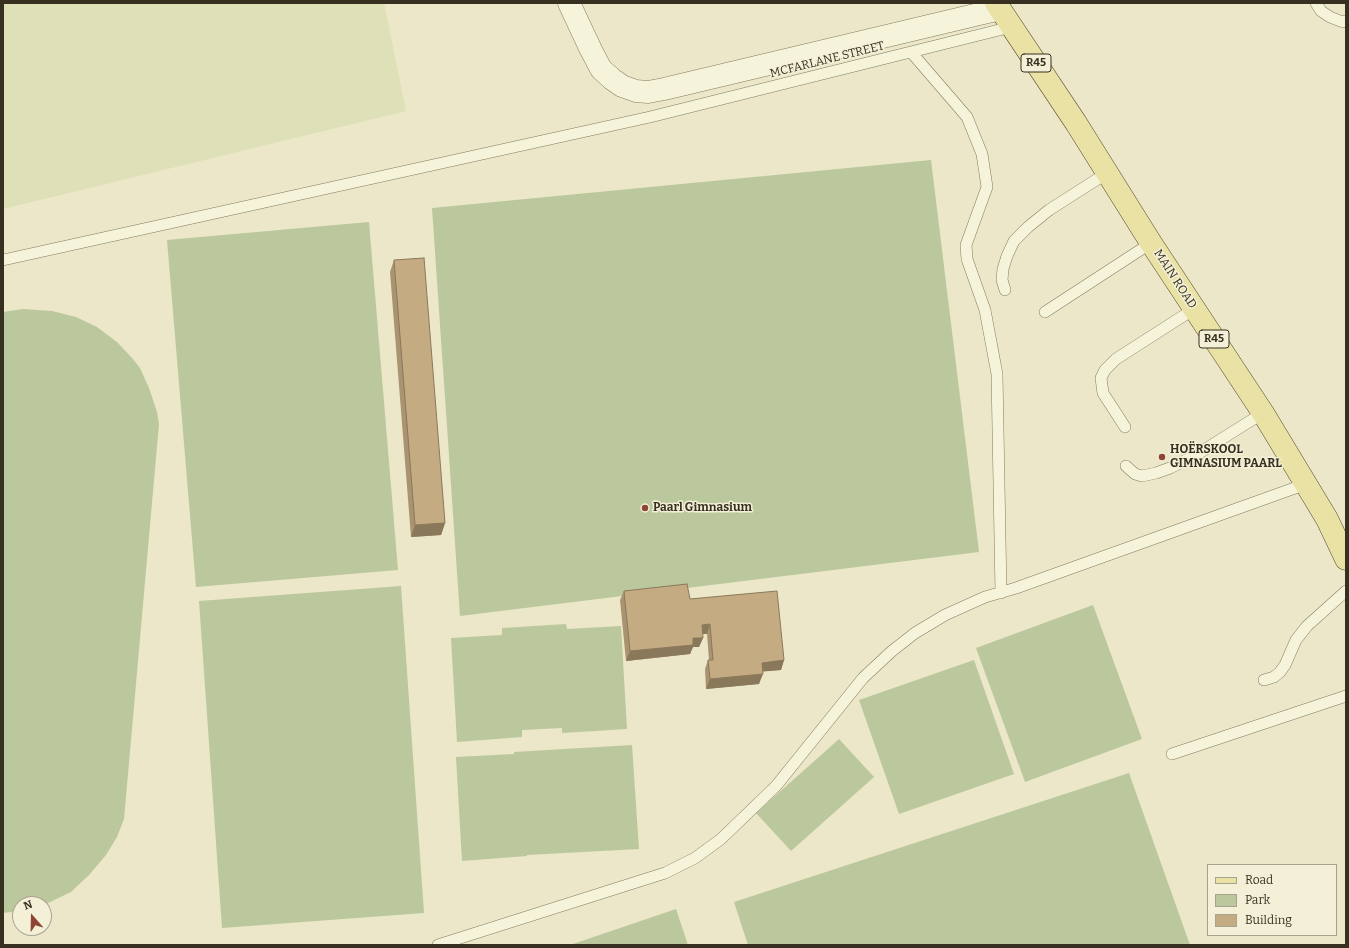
<!DOCTYPE html>
<meta charset="utf-8">
<style>
body{margin:0}
#map{position:relative;width:1349px;height:948px;overflow:hidden;background:#ebe7c8;font-family:Bitter,serif}
canvas{display:block}
.frame{position:absolute;inset:0;border:4px solid #373021;pointer-events:none}
.legend{position:absolute;left:1207px;top:864px;width:130px;height:72px;box-sizing:border-box;background:#f3f0d7;border:1px solid #a8a38e;margin:0;padding:5px 7px;list-style:none;font-size:12px;color:#373021}
.legend li{display:flex;align-items:center;gap:8px;height:20px}
.legend b{width:20px;border:1px solid #a8a38e}
.north{position:absolute;left:12px;top:896px;width:40px;height:40px;box-sizing:border-box;background:#f3f0d7;border:1px solid #a8a38e;border-radius:50%;rotate:340deg;font-size:11px;font-weight:700;line-height:16px;text-align:center;color:#373021}
.north::after{content:'';display:block;margin:auto;width:14px;height:18px;background:#8f4534;clip-path:polygon(50% 0,100% 100%,50% 72%,0 100%)}
</style>
<div id="map">
<canvas width="1349" height="948"></canvas>
<div class="frame"></div>
<ul class="legend">
<li><b style="height:5px;background:#eae2a4"></b>Road</li>
<li><b style="height:11px;background:#bbc89d"></b>Park</li>
<li><b style="height:11px;background:#c5ab82"></b>Building</li>
</ul>
<div class="north">N</div>
</div>
<script>
const ctx = document.querySelector('canvas').getContext('2d');
ctx.lineJoin = 'round';
function paint(path, color) { ctx.fillStyle = color; ctx.fill(path, 'evenodd'); }
const shape = rows => new Path2D(rows.map(r => 'M' + r).join(''));
function stroke(path, color, width, dash) { ctx.strokeStyle = color; ctx.lineWidth = width; ctx.lineCap = dash ? 'butt' : 'round'; ctx.setLineDash(dash || []); ctx.stroke(path); }
function label(font, color, halo, rows, align = 'center') {
  ctx.font = font + ' Bitter,serif'; ctx.lineWidth = 3; ctx.setLineDash([]); ctx.textBaseline = 'middle'; ctx.strokeStyle = halo; ctx.fillStyle = color; for (const [text, x, y, turn = 0] of rows) {
    ctx.save(); ctx.translate(x, y); ctx.rotate((+turn || 0) * Math.PI / 180); ctx.textAlign = isNaN(turn) ? turn : align; if (halo) ctx.strokeText(text, 0, 0); ctx.fillText(text, 0, 0); ctx.restore();
  }
}
paint(shape([
 [3,3,384,3,406,111,3,209]
]), '#dee0b7');
paint(shape([
 [931,160,979,552,460,616,432,208],
 [369,222,398,570,196,587,167,240],
 [23,309,52,311,76,317,97,327,117,342,133,359,140,368,149,388,157,412,159,424,124,819,117,837,106,855,89,875,71,892,44,905,20,904,20,911,3,913,3,312],
 [401,586,424,913,222,928,199,601],
 [1093,605,1142,739,1025,782,976,648],
 [566,624,567,629,621,626,627,729,562,733,562,728,522,730,522,737,457,742,451,638,502,635,502,628],
 [974,660,1014,774,899,814,859,700],
 [839,739,874,777,791,851,756,813],
 [632,745,639,849,527,855,527,856,462,861,456,757,514,754,514,752],
 [1129,773,1190,945,748,945,734,902],
 [676,909,688,945,570,945]
]), '#bbc89d');
const service = shape([
 [1316,3,1321,11,1330,17,1340,21,1346,22],
 [911,52,967,117,982,154,987,187,966,245,967,259,985,310,997,374,1001,593],
 [3,260,650,117,1011,27],
 [1005,290,1002,280,1003,269,1007,256,1014,241,1028,227,1049,210,1107,173],
 [1045,312,1151,243],
 [1125,427,1103,393,1101,378,1105,370,1116,359,1194,309],
 [1126,466,1135,474,1142,476,1156,473,1170,468,1196,455,1263,413],
 [1264,680,1274,677,1280,672,1285,665,1296,640,1307,626,1346,591],
 [1172,754,1346,696],
 [438,945,665,873,695,858,721,839,776,786,863,678,892,651,915,633,945,615,985,597,1016,588,1306,484]
]);
const minor = shape([
 [569,3,591,50,601,69,612,79,622,86,636,91,648,92,664,89,1000,9]
]);
const primary = shape([
 [996,3,1076,123,1151,243,1263,413,1327,519,1346,559]
]);
stroke(service, '#857b5f', 12);
stroke(minor, '#857b5f', 23);
stroke(primary, '#544832', 23);
stroke(service, '#f6f3db', 11);
stroke(minor, '#f6f3db', 22);
stroke(primary, '#eae2a4', 22);
paint(shape([
 [394,260,445,523,441,535,411,537,390,272],
 [624,591,690,599,784,660,781,670,762,671,759,684,706,689,705,669,708,660,709,660,707,634,702,634,703,638,699,647,693,647,690,654,626,661,620,600]
]), '#a99370');
paint(shape([
 [445,523,441,535,411,537,415,525],
 [710,624,707,634,698,634,702,625],
 [693,638,703,638,699,647,693,647,690,654,626,661,630,651],
 [784,660,781,670,758,672,762,663],
 [763,674,759,684,706,689,710,679]
]), '#8a785b');
const building = shape([
 [424,258,445,523,415,525,394,260,424,258],
 [687,584,690,599,777,591,784,660,762,663,763,674,710,679,708,660,713,660,710,624,702,625,703,638,693,638,693,645,630,651,624,591,687,584]
]);
paint(building, '#c5ab82');
stroke(building, '#8a785b', 1);
for (const [x, y, r, color] of [
 [1162,457,4,"#8f4534"],
 [645,508,4,"#8f4534"]
]) { const dot = new Path2D(); dot.arc(x, y, r, 0, 2 * Math.PI); ctx.fillStyle = color; ctx.fill(dot); stroke(dot, '#f3f0d7', 1.5); }
for (const [x, y, w] of [
 [1036,63,30],
 [1214,339,30]
]) { const box = new Path2D(); box.roundRect(x - w / 2, y - 9, w, 18, 3); ctx.fillStyle = '#f3f0d7'; ctx.fill(box); stroke(box, '#373021', 1); }
label('bold 11px', '#373021', null, [
 ["R45",1036,63],
 ["R45",1214,339]
]);
label('12px', '#373021', '#f3f0d7', [
 ["MCFARLANE STREET",827,60,-14],
 ["MAIN ROAD",1175,279,57]
]);
label('bold 12px', '#373021', '#f3f0d7', [
 ["HOËRSKOOL",1170,450],
 ["GIMNASIUM PAARL",1170,464],
 ["Paarl Gimnasium",653,508]
], 'left');
</script>
